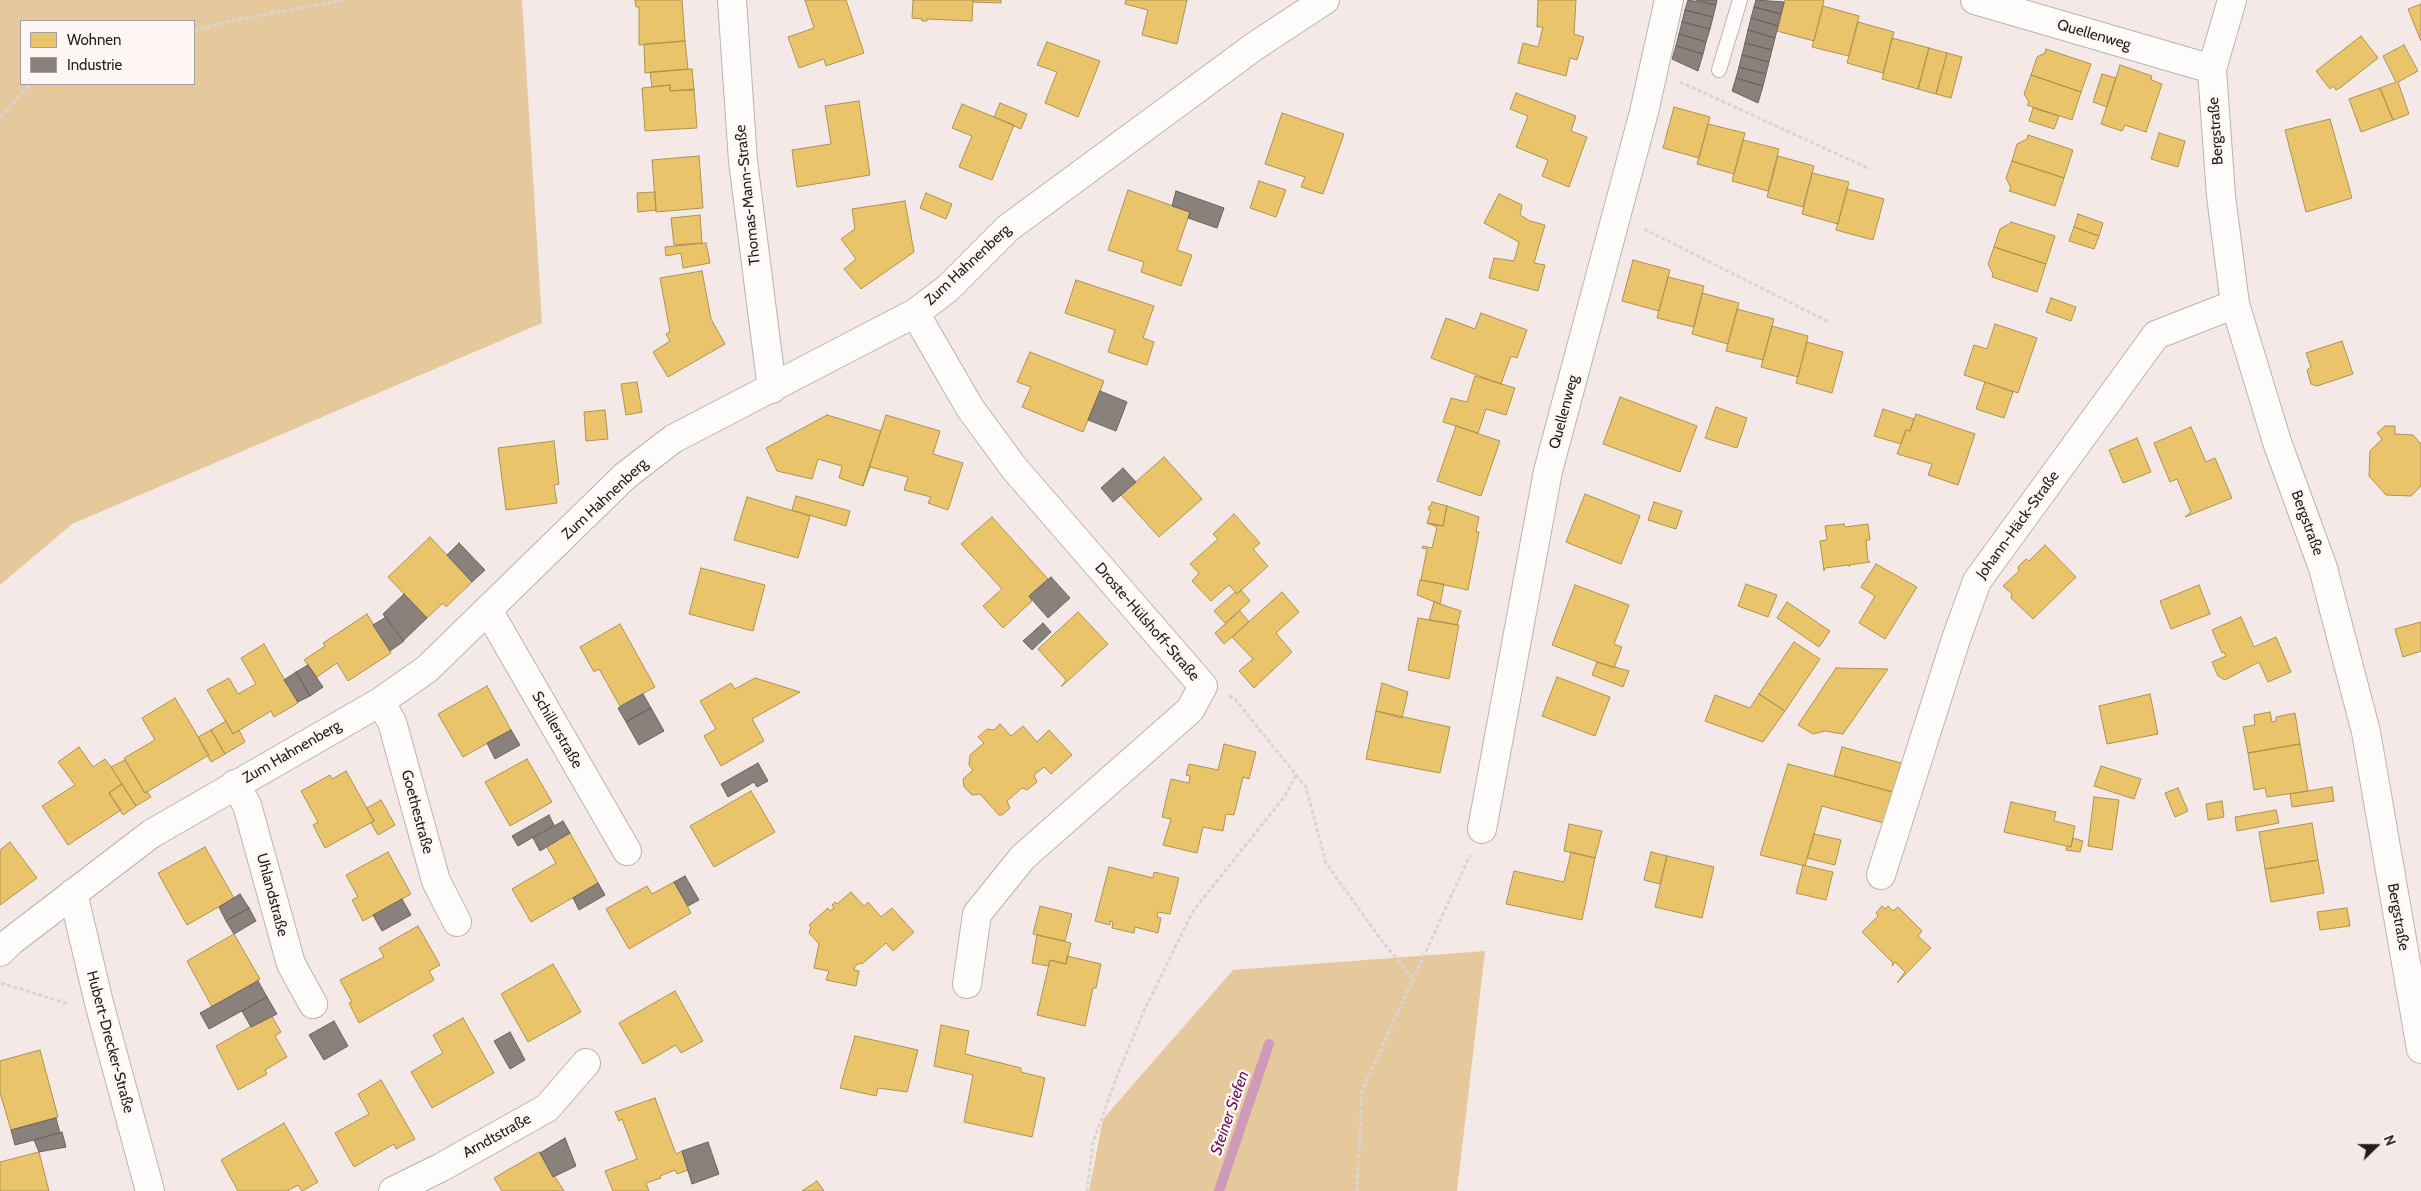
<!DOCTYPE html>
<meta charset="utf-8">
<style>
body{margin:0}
#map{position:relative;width:2421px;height:1191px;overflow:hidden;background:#f4e9e7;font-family:Cabin,sans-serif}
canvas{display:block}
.legend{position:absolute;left:20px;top:20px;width:175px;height:65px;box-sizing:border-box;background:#fef6f4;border:1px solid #a79f9e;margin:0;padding:6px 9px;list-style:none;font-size:15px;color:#241d1c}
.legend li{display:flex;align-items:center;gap:10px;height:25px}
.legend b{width:25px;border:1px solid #a79f9e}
.north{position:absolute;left:2351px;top:1121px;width:50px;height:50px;-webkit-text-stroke:4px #fef6f4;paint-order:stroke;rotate:68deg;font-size:14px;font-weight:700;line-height:20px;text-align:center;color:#241d1c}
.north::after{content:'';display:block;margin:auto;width:18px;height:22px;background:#241d1c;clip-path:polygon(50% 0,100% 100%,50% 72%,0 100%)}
</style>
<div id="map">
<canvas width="2421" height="1191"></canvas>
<ul class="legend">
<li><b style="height:14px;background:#e9c46a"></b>Wohnen</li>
<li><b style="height:14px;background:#8a817c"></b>Industrie</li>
</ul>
<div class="north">N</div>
</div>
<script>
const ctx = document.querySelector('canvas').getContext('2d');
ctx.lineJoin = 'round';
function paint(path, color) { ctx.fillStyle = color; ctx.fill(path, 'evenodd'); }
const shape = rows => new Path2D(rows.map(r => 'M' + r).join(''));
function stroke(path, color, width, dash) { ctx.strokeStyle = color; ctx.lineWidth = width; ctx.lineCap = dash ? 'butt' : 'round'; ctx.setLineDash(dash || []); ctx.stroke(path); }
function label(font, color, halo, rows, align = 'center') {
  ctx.font = font + ' Cabin,sans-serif'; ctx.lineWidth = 5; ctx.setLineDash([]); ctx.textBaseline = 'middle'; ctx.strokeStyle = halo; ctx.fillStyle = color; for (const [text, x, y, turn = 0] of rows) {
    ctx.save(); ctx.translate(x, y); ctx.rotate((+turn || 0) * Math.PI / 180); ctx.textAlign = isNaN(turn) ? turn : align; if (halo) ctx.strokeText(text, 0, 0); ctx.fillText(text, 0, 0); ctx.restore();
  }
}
paint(shape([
 [0,0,522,0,542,323,72,524,0,585],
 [194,21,194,84,21,84,21,21],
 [1485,951,1457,1191,1089,1191,1103,1119,1233,970]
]), '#e5c89c');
const homes = shape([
 [635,0,682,0,685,41,639,45,639,7,636,7,635,0],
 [805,0,846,0,864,53,826,66,824,59,799,68,788,37,814,28,805,0],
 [913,0,973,0,972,21,927,19,927,21,922,21,922,19,912,18,913,0],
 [973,0,1001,0,1001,3,973,2,973,0],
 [1126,0,1187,0,1177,44,1142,35,1148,10,1125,4,1126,0],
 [1538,0,1576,0,1574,34,1584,37,1577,60,1570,58,1566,76,1518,63,1523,43,1538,47,1543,27,1537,27,1538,0],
 [1785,0,1824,0,1814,41,1777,31,1785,0],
 [2421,4,2421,41,2408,9,2421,4],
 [1823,6,1859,16,1849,56,1812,47,1823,6],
 [1858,22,1894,32,1883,73,1847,63,1858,22],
 [2361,36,2378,58,2340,88,2336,90,2333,86,2330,89,2316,71,2361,36],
 [1892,38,1929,48,1918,89,1882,79,1892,38],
 [685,41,688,69,645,73,644,44,685,41],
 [1047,42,1100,61,1078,117,1045,103,1057,72,1037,65,1047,42],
 [2404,45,2418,71,2398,82,2409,114,2393,120,2380,88,2396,82,2383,56,2404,45],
 [1929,48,1947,53,1936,94,1918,89,1929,48],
 [2046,49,2091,64,2081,92,2031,75,2037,57,2045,53,2046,49],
 [1947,53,1962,57,1951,98,1936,94,1947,53],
 [2120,65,2152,76,2151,80,2162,84,2146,132,2125,125,2122,131,2101,124,2120,65],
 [692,69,694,90,670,91,670,85,652,87,650,72,692,69],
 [2102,74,2116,78,2107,107,2093,102,2102,74],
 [2031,75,2081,92,2072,120,2027,105,2029,102,2024,94,2031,75],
 [670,85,670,91,694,89,697,128,645,131,642,88,670,85],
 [2380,88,2393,120,2361,132,2349,99,2380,88],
 [1516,93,1576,116,1571,131,1587,137,1569,187,1542,176,1548,160,1516,147,1528,116,1510,109,1516,93],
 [859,101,870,175,797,187,792,150,831,144,825,106,859,101],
 [1000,103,1027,114,1021,129,994,117,1000,103],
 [962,104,1014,125,992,180,959,167,972,136,952,128,962,104],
 [1674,107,1710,117,1699,158,1663,148,1674,107],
 [2033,108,2059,116,2054,129,2029,121,2033,108],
 [1282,113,1344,134,1323,194,1301,187,1305,177,1265,164,1282,113],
 [2330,119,2352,198,2306,212,2285,130,2330,119],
 [1708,124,1745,133,1734,174,1697,164,1708,124],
 [2159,133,2185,141,2178,167,2151,159,2159,133],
 [2028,135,2073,150,2064,178,2012,161,2017,144,2027,139,2028,135],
 [1743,140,1779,149,1768,191,1732,181,1743,140],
 [699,156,703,208,656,212,652,160,699,156],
 [1778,156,1814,166,1803,207,1767,197,1778,156],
 [2012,161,2064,178,2055,206,2009,191,2011,188,2006,178,2012,161],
 [1812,173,1849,182,1838,224,1802,214,1812,173],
 [1259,181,1286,190,1276,217,1250,208,1259,181],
 [1847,189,1884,199,1873,240,1836,230,1847,189],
 [1128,190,1190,212,1177,250,1192,255,1181,286,1141,272,1144,262,1108,250,1128,190],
 [655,192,656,210,638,212,637,193,655,192],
 [926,193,952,204,946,219,920,208,926,193],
 [1499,194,1522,205,1520,215,1530,221,1545,225,1534,263,1545,265,1538,291,1489,278,1494,258,1514,261,1519,242,1484,223,1499,194],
 [905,201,914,252,861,289,844,269,856,259,841,239,855,229,852,209,905,201],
 [2078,214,2103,223,2099,236,2074,227,2078,214],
 [700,215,702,243,674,245,671,218,700,215],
 [2011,222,2055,236,2046,264,1994,247,2000,229,2009,224,2011,222],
 [2074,227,2099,236,2094,249,2069,241,2074,227],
 [706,243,710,263,683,268,681,253,666,256,665,247,706,243],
 [1994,247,2046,264,2037,292,1992,277,1993,274,1988,264,1994,247],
 [1633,260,1670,270,1659,311,1622,301,1633,260],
 [702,271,711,319,725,344,668,377,653,352,670,341,666,334,670,332,660,278,702,271],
 [1668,277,1704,286,1694,327,1657,318,1668,277],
 [1076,280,1154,306,1143,338,1154,342,1147,365,1108,352,1115,330,1065,313,1076,280],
 [1702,293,1739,303,1728,344,1692,334,1702,293],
 [2051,298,2076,307,2071,321,2046,312,2051,298],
 [1737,309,1774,319,1763,360,1726,351,1737,309],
 [1481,313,1527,330,1517,358,1511,356,1501,384,1431,358,1446,318,1475,329,1481,313],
 [1995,324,2037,338,2018,393,1964,375,1974,345,1987,349,1995,324],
 [1772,326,1808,336,1798,377,1761,367,1772,326],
 [2342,341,2353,374,2317,386,2311,384,2307,370,2311,367,2306,353,2342,341],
 [1807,342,1843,352,1832,393,1796,383,1807,342],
 [1030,352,1104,381,1083,432,1022,407,1031,387,1017,382,1030,352],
 [1475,376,1515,388,1506,415,1486,409,1478,433,1443,422,1451,398,1467,402,1475,376],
 [637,382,642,412,626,415,621,384,637,382],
 [1985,382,2013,392,2004,418,1976,409,1985,382],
 [1620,397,1697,426,1680,472,1603,444,1620,397],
 [1716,407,1747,418,1737,448,1705,438,1716,407],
 [1883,409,1914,419,1910,431,1906,430,1901,444,1874,436,1883,409],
 [605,410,608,439,586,441,584,412,605,410],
 [1916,414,1975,434,1958,485,1928,475,1932,464,1897,454,1906,430,1910,431,1916,414],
 [827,415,881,431,863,486,839,478,842,466,818,459,812,479,777,471,766,448,827,415],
 [886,415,940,431,933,454,963,463,948,510,928,503,931,497,904,490,908,477,870,467,863,486,886,415],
 [1456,426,1500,441,1481,496,1437,481,1456,426],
 [2385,426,2395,426,2395,434,2413,435,2421,444,2421,486,2411,496,2386,495,2369,476,2370,451,2382,439,2377,433,2385,426],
 [2191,427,2206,462,2215,458,2232,498,2185,517,2191,512,2177,479,2170,482,2154,443,2191,427],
 [2137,438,2151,472,2123,483,2109,450,2137,438],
 [554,441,559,484,554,485,557,503,506,510,498,448,554,441],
 [1164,457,1202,499,1159,537,1121,495,1164,457],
 [1585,494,1640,516,1621,564,1566,542,1585,494],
 [796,496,850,511,846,526,792,510,796,496],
 [747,497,810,516,798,558,734,540,747,497],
 [1432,502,1447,506,1443,526,1427,523,1431,510,1428,510,1429,506,1431,506,1432,502],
 [1654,502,1682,511,1676,529,1648,520,1654,502],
 [1447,506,1479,517,1476,532,1479,532,1468,590,1421,580,1427,549,1422,548,1423,546,1432,548,1437,527,1427,523,1443,526,1447,506],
 [1234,514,1260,543,1253,549,1268,566,1237,594,1229,585,1211,601,1192,581,1199,573,1190,564,1218,539,1213,534,1234,514],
 [992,517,1048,579,1029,596,1032,601,1003,628,983,606,1002,589,961,544,992,517],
 [1844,524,1845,527,1868,524,1870,540,1866,540,1868,561,1870,562,1849,565,1850,567,1848,565,1825,568,1824,571,1820,541,1827,540,1825,526,1844,524],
 [430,537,472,582,446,607,443,603,427,618,388,577,430,537],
 [2045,545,2076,577,2033,619,2011,598,2012,594,2003,586,2019,571,2018,567,2026,559,2029,561,2045,545],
 [1876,564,1917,587,1885,639,1859,623,1875,596,1861,587,1876,564],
 [701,568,765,585,753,631,689,614,701,568],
 [1420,580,1444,584,1440,604,1417,595,1420,580],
 [1746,584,1777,595,1768,617,1738,606,1746,584],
 [1575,585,1629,605,1614,644,1622,647,1614,668,1552,645,1575,585],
 [2199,585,2210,614,2171,629,2160,601,2199,585],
 [1241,590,1250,601,1225,623,1214,611,1235,592,1237,594,1241,590],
 [1282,592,1299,612,1276,633,1292,652,1254,688,1239,671,1253,659,1232,637,1282,592],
 [1434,602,1461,611,1457,625,1429,620,1434,602],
 [1787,602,1830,631,1819,647,1777,618,1787,602],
 [1240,611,1249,622,1224,644,1215,633,1240,611],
 [1078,612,1108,644,1061,687,1066,680,1038,649,1078,612],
 [367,614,391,653,348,681,337,663,317,677,304,660,325,646,323,643,367,614],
 [2241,617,2254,647,2276,637,2291,672,2268,682,2259,662,2225,680,2218,676,2212,662,2226,656,2224,652,2222,653,2212,630,2241,617],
 [1418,618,1459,625,1449,679,1408,670,1418,618],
 [2421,622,2421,651,2403,657,2395,629,2421,622],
 [620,624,655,687,620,706,599,669,594,672,580,647,620,624],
 [1794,642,1820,659,1785,711,1759,694,1794,642],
 [264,644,298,703,274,717,271,711,233,734,207,690,229,678,238,694,256,684,241,658,264,644],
 [1597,662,1629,671,1623,687,1592,675,1597,662],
 [1836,668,1888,669,1843,734,1825,731,1813,734,1798,725,1836,668],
 [1557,677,1610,697,1595,736,1542,716,1557,677],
 [755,678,800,692,752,719,764,741,721,766,704,736,716,729,700,701,731,683,735,689,755,678],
 [1382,683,1408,692,1402,718,1376,711,1382,683],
 [487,686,511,730,463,757,438,714,487,686],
 [1759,694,1785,711,1763,742,1705,721,1715,695,1750,708,1759,694],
 [2150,694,2158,734,2107,744,2099,706,2150,694],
 [175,698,209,755,145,793,124,758,155,740,142,718,175,698],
 [1376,711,1450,727,1440,773,1366,759,1376,711],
 [2270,712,2272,722,2276,721,2276,717,2295,713,2300,744,2248,753,2243,727,2255,725,2254,715,2270,712],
 [226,721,233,734,239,730,245,742,225,754,211,730,226,721],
 [1000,724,1011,736,1023,726,1037,742,1049,730,1072,755,1051,774,1044,767,1034,775,1037,782,1027,790,1022,788,1007,801,1010,808,1002,815,999,815,980,794,972,795,964,787,963,779,973,770,969,765,970,755,984,743,978,737,987,729,994,730,1000,724],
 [211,730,225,754,211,762,198,737,211,730],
 [1224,744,1256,752,1249,779,1243,777,1234,815,1226,814,1223,831,1203,827,1197,853,1163,845,1171,819,1162,817,1171,779,1189,783,1190,776,1186,775,1189,764,1218,770,1224,744],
 [2300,744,2308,791,2267,797,2265,788,2254,790,2248,753,2300,744],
 [79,747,93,767,105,759,111,767,122,784,109,793,121,810,68,845,42,806,75,785,58,762,79,747],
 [1842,747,1901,763,1893,792,1834,776,1842,747],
 [527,759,552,802,510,826,485,782,527,759],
 [125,760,145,793,147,791,151,797,136,806,111,767,125,760],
 [1788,764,1893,792,1884,823,1822,806,1805,866,1760,855,1788,764],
 [2101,766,2141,779,2134,799,2094,786,2101,766],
 [346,771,374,821,325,848,313,825,318,822,301,791,330,775,332,779,346,771],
 [122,784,136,806,123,815,109,793,122,784],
 [2332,787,2334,801,2292,807,2290,794,2332,787],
 [2178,788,2188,811,2175,817,2165,793,2178,788],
 [751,791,775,832,714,867,690,826,751,791],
 [2094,797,2119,800,2112,850,2088,846,2094,797],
 [381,800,395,825,378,835,371,823,374,821,367,808,381,800],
 [2222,801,2224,817,2208,820,2206,804,2222,801],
 [2011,802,2056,812,2054,821,2075,826,2071,847,2004,832,2011,802],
 [2276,810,2279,823,2237,831,2235,817,2276,810],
 [2312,823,2318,860,2265,869,2259,832,2312,823],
 [1569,824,1602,831,1595,858,1564,851,1569,824],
 [570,833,598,883,531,922,512,889,556,863,546,846,570,833],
 [1814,834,1841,840,1835,865,1807,858,1814,834],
 [2073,838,2083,841,2080,852,2066,850,2067,846,2071,847,2073,838],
 [10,842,37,878,0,905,0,850,10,842],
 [205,847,234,898,187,925,158,873,205,847],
 [388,852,411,894,363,921,352,900,358,897,346,875,388,852],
 [1571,852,1595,858,1582,920,1506,904,1514,871,1564,882,1571,852],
 [1651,852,1667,856,1660,884,1644,880,1651,852],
 [1667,856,1714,867,1702,918,1655,907,1667,856],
 [2318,860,2324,893,2271,902,2265,869,2318,860],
 [1803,865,1833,872,1826,900,1796,893,1803,865],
 [1109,867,1153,878,1154,872,1179,878,1170,914,1158,912,1157,917,1161,918,1158,933,1135,927,1134,933,1112,928,1113,922,1110,921,1110,925,1095,921,1109,867],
 [674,882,691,913,629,949,606,909,647,886,652,894,674,882],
 [851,892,864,906,868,902,881,917,892,908,914,932,893,951,886,943,862,964,860,963,855,966,854,970,859,971,856,986,826,980,829,971,814,968,819,944,809,933,811,927,809,925,828,908,830,911,834,908,832,905,835,902,837,904,851,892],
 [1040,906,1072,914,1065,941,1033,934,1040,906],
 [1882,906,1885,909,1888,906,1893,911,1898,907,1922,931,1918,936,1931,948,1897,983,1905,972,1895,962,1892,966,1893,963,1862,932,1878,916,1876,913,1882,906],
 [2347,908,2350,926,2320,930,2317,912,2347,908],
 [418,926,440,965,429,971,434,980,359,1023,349,1003,352,1002,340,980,384,957,379,948,418,926],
 [234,934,260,979,212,1007,187,961,234,934],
 [1037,935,1071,943,1066,964,1050,960,1048,966,1032,963,1037,935],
 [1067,956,1101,964,1096,988,1093,988,1085,1026,1037,1015,1050,960,1066,964,1067,956],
 [553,964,581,1012,528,1042,501,994,553,964],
 [675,991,703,1041,681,1053,676,1045,643,1064,619,1023,675,991],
 [271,1015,281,1032,275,1036,287,1057,265,1070,267,1074,238,1090,216,1046,271,1015],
 [463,1018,494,1073,432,1108,411,1072,443,1053,433,1035,463,1018],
 [941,1025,969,1031,965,1054,1021,1068,1021,1072,1045,1078,1032,1137,964,1122,973,1075,934,1066,941,1025],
 [855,1036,918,1050,907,1092,878,1088,876,1096,840,1088,855,1036],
 [40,1050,58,1117,11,1130,0,1093,0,1061,40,1050],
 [381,1080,415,1139,396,1149,394,1144,354,1167,335,1133,369,1114,358,1094,381,1080],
 [655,1098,676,1154,682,1151,688,1170,677,1174,675,1170,660,1176,661,1178,646,1183,649,1191,613,1191,605,1171,637,1159,622,1119,619,1121,615,1112,655,1098],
 [284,1123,318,1182,302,1191,298,1185,287,1191,238,1191,221,1160,284,1123],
 [39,1152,49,1191,0,1191,0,1162,39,1152],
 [539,1152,564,1191,502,1191,494,1178,539,1152],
 [817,1181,824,1191,802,1191,817,1181]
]);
paint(homes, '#e9c46a');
stroke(homes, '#ae9253', 1);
const industry = shape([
 [1688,0,1716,5,1713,17,1685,10,1688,0],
 [1696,0,1717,0,1716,5,1696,0],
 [1756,0,1784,2,1781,14,1754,7,1756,0],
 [1754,7,1781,14,1778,26,1751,18,1754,7],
 [1685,10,1713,17,1710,29,1682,22,1685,10],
 [1751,18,1778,26,1775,38,1748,30,1751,18],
 [1682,22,1710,29,1706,42,1679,34,1682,22],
 [1748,30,1775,38,1772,50,1745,43,1748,30],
 [1679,34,1706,42,1703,54,1676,46,1679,34],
 [1745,43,1772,50,1769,62,1742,55,1745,43],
 [1676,46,1703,54,1698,71,1672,59,1676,46],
 [1742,55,1769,62,1766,74,1739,67,1742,55],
 [1739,67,1766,74,1763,86,1736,78,1739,67],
 [1736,78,1763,86,1758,103,1732,91,1736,78],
 [1176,191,1224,208,1217,228,1188,218,1190,212,1172,206,1176,191],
 [1100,391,1127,402,1116,431,1088,420,1100,391],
 [1123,468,1136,482,1113,502,1101,488,1123,468],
 [459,543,485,570,472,582,447,555,459,543],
 [1051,577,1070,598,1048,618,1029,596,1051,577],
 [404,594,427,618,403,641,383,614,404,594],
 [386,617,404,641,390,651,373,625,386,617],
 [1043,623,1051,632,1032,650,1023,641,1043,623],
 [308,665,323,687,310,696,296,672,308,665],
 [296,672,310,696,298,702,284,680,296,672],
 [643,694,651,708,626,722,618,708,643,694],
 [651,708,664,731,639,745,626,722,651,708],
 [511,730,520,745,495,759,487,743,511,730],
 [758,763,768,781,757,787,754,782,728,797,721,784,758,763],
 [549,815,554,825,518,846,512,836,549,815],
 [563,821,570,833,540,851,533,838,563,821],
 [685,876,699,900,688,906,674,882,685,876],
 [598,883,605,895,579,910,573,898,598,883],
 [240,894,249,908,226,921,219,907,240,894],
 [402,899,411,915,382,931,373,915,402,899],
 [249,908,256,921,234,934,226,921,249,908],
 [258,981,267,997,209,1029,200,1013,258,981],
 [267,997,277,1014,251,1027,242,1011,267,997],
 [334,1021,348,1046,324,1060,309,1035,334,1021],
 [510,1032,525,1060,510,1069,494,1041,510,1032],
 [56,1118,60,1133,15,1145,11,1130,56,1118],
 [62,1132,66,1147,39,1152,34,1140,62,1132],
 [565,1138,576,1166,553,1177,540,1153,565,1138],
 [708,1142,719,1174,692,1184,682,1151,708,1142]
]);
paint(industry, '#8a817c');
stroke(industry, '#6b635f', 1);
stroke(shape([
 [1219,1191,1269,1044]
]), '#cf99ba', 10);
const service = shape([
 [1719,70,1740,0]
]);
const minor = shape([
 [732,0,743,161,772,389],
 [1975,0,2212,69],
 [915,313,970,408,1014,468,1203,686,1190,710,1023,857,977,914,967,984],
 [488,610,627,851],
 [380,702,392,722,436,881,457,922],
 [235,784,247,805,291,964,313,1004],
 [1482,829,1548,471,1644,112,1669,0],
 [1881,875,1956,639,1977,581,2156,335,2235,304],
 [73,893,99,1003,150,1191],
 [0,952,10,942,151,834,380,702,427,669,625,476,673,439,915,313,947,289,1008,228,1255,46,1325,0],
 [393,1191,440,1168,547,1108,586,1063]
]);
const tertiary = shape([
 [2232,0,2212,69,2221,196,2235,304,2277,442,2323,568,2366,732,2421,1049]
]);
stroke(service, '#bbb3b1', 16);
stroke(minor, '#bbb3b1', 30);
stroke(tertiary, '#bbb3b1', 30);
stroke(shape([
 [194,31,230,21,345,0],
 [1680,82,1870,169],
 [0,118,30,84],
 [1644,229,1829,322],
 [1229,696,1234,698,1306,787,1326,863,1382,941,1412,977],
 [1,983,69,1004],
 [1087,1191,1093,1142,1117,1076,1143,1013,1193,911,1285,796,1296,775],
 [1357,1191,1362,1091,1470,855]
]), '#d9d5d4', 3, [4, 2.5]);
stroke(service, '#fdfcfb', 14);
stroke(minor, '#fdfcfb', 28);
stroke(tertiary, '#fdfcfb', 28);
label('15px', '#241d1c', '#fef6f4', [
 ["Quellenweg",2094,35,16],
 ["Bergstraße",2216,131,-94],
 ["Thomas-Mann-Straße",748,195,-96],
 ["Zum Hahnenberg",968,265,-43],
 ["Quellenweg",1564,412,-75],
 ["Zum Hahnenberg",605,499,-43],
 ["Bergstraße",2307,523,70],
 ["Johann-Häck-Straße",2018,525,-54],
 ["Droste-Hülshoff-Straße",1147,622,49],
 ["Schillerstraße",557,730,60],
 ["Zum Hahnenberg",292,752,-30],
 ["Goethestraße",417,812,75],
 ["Uhlandstraße",272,895,75],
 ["Bergstraße",2398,917,80],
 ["Hubert-Drecker-Straße",110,1042,75],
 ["Arndtstraße",497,1136,-29]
]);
label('italic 16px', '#6a1254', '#fef6f4', [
 ["Steiner Siefen",1230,1113,-71]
]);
</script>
